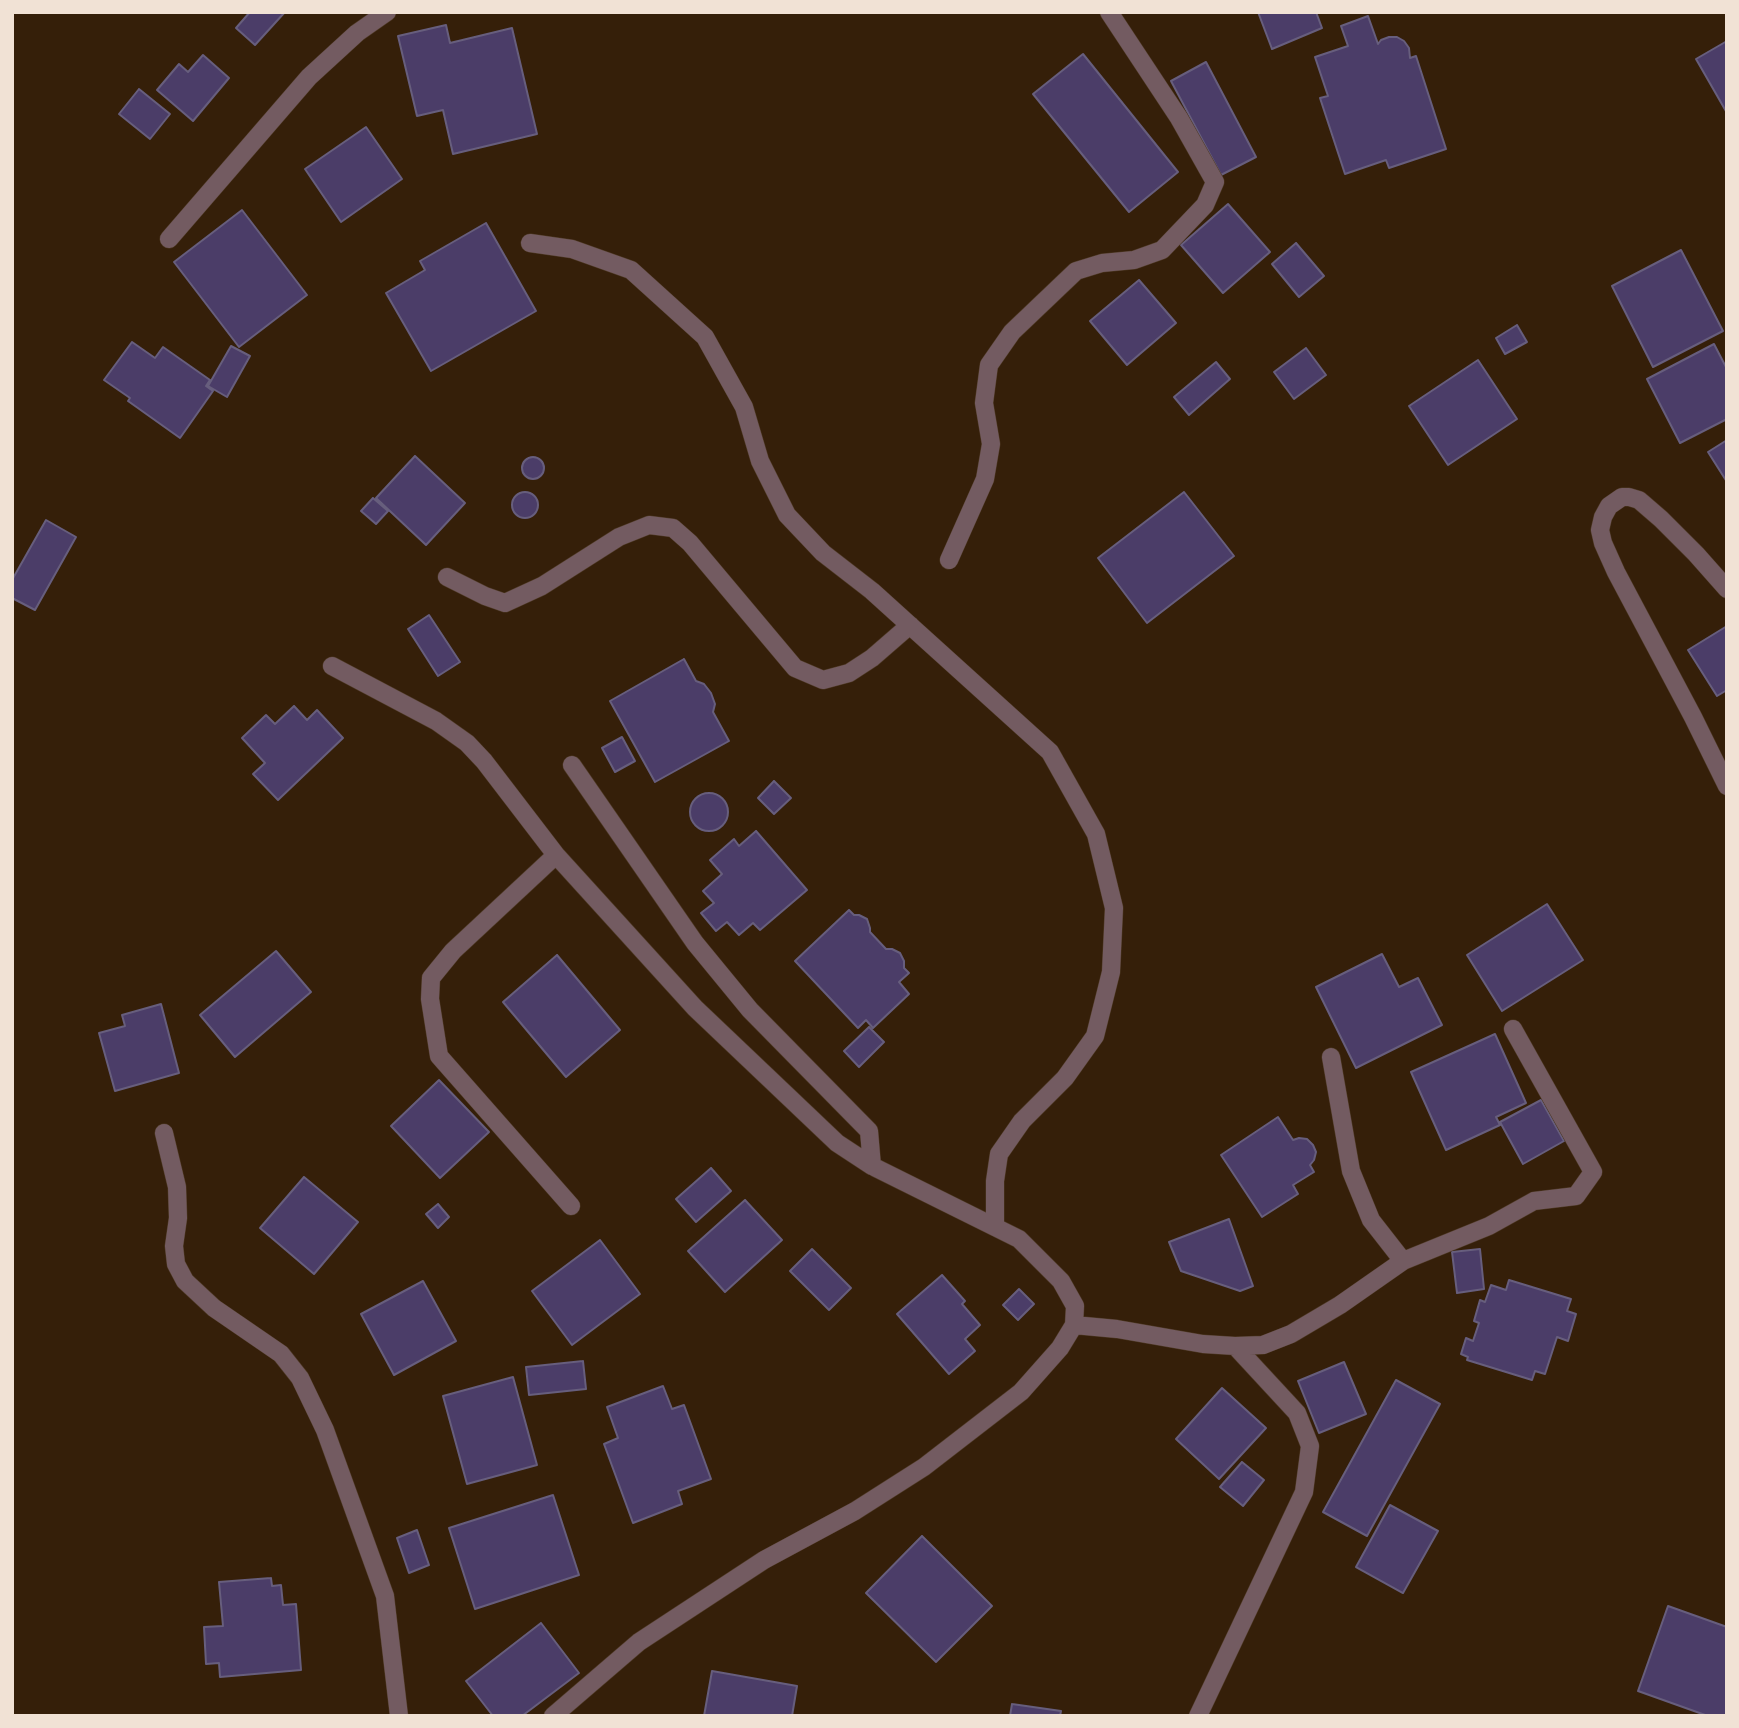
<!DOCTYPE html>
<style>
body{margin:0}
#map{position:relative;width:1739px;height:1728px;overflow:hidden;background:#351f09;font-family:"Playfair Display",serif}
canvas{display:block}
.frame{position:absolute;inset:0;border:14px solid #f1e2d5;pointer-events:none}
</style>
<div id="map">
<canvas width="1739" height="1728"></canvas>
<div class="frame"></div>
</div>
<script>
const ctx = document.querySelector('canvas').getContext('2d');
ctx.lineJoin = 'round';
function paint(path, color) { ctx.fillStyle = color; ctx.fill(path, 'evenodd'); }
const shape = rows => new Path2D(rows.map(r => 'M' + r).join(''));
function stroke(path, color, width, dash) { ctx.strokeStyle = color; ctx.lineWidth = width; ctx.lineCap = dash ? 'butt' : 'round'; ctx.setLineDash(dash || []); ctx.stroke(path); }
const building = shape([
 [250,12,285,12,255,45,236,28,250,12],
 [1258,12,1316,12,1322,28,1272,49,1258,12],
 [1368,16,1378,44,1381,40,1389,37,1397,37,1404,41,1409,48,1410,58,1416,56,1446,149,1389,168,1386,160,1345,174,1320,98,1328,96,1315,57,1348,46,1341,26,1368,16],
 [446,25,450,43,512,28,537,134,453,154,443,110,417,116,398,36,446,25],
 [1727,41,1727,113,1696,59,1727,41],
 [1083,54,1178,172,1129,212,1033,94,1083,54],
 [203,55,229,78,193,121,157,90,179,64,188,72,203,55],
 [1206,62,1256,157,1221,175,1171,81,1206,62],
 [139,89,170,114,150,139,119,114,139,89],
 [366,127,402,179,341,222,305,169,366,127],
 [1228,204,1270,252,1223,293,1181,245,1228,204],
 [242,210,307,295,239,347,174,262,242,210],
 [486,223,536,311,431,371,386,293,425,270,420,261,486,223],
 [1296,243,1324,276,1299,297,1272,264,1296,243],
 [1681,250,1723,331,1653,367,1612,286,1681,250],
 [1139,280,1176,323,1127,365,1090,321,1139,280],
 [1517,325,1527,342,1505,354,1496,338,1517,325],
 [132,342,155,358,163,347,210,380,206,386,213,391,180,438,128,401,130,398,104,380,132,342],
 [1714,344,1727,369,1727,419,1680,443,1647,379,1714,344],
 [231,346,250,356,227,397,208,386,231,346],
 [1306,348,1326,375,1294,399,1274,372,1306,348],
 [1478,360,1517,419,1448,465,1409,406,1478,360],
 [1216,362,1230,379,1189,415,1174,397,1216,362],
 [1727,440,1727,482,1708,452,1727,440],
 [415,456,465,503,426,545,376,498,415,456],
 '522 468a11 11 0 1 1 22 0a11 11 0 1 1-22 0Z',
 '512 505a13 13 0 1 1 26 0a13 13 0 1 1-26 0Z',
 [1184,492,1234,556,1147,623,1098,558,1184,492],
 [373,498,388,511,376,524,361,511,373,498],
 [46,520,76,537,35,610,12,598,12,580,46,520],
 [429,615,460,662,438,676,408,629,429,615],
 [1727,626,1727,690,1717,696,1688,650,1727,626],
 [684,659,696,681,704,684,711,693,715,704,713,712,729,741,655,782,610,701,684,659],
 [294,706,307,720,317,710,343,738,278,800,253,774,265,763,242,738,266,715,275,724,294,706],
 [622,737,635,761,615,772,602,748,622,737],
 [774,781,791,798,774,814,758,798,774,781],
 '690 812a19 19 0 1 1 38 0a19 19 0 1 1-38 0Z',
 [756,831,807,890,760,930,753,923,739,935,727,922,716,931,701,913,714,903,703,891,722,874,710,860,734,839,739,846,756,831],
 [1547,904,1583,960,1502,1011,1467,955,1547,904],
 [849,910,854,915,859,915,867,919,870,928,870,932,886,949,892,949,900,953,904,961,904,968,909,973,899,982,909,994,873,1028,866,1020,858,1028,795,961,849,910],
 [276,951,311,992,235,1057,200,1015,276,951],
 [1382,954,1399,987,1418,978,1442,1025,1356,1068,1316,987,1382,954],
 [557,955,620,1030,566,1077,503,1002,557,955],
 [161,1004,179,1073,115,1091,99,1033,125,1026,122,1015,161,1004],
 [869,1027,884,1042,859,1067,844,1051,869,1027],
 [1495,1034,1526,1103,1496,1117,1500,1125,1446,1150,1411,1072,1495,1034],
 [439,1080,489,1132,440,1178,391,1126,439,1080],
 [1541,1100,1564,1141,1523,1164,1500,1122,1541,1100],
 [1278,1117,1293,1140,1299,1138,1307,1139,1313,1145,1316,1152,1314,1160,1310,1165,1314,1172,1293,1185,1298,1194,1262,1217,1221,1155,1278,1117],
 [711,1168,731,1191,696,1222,676,1199,711,1168],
 [304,1177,358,1222,314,1274,260,1228,304,1177],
 [745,1200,782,1240,725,1292,688,1251,745,1200],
 [438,1204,449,1217,438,1228,426,1214,438,1204],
 [1229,1219,1253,1286,1240,1291,1181,1271,1169,1242,1229,1219],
 [600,1240,640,1294,572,1345,532,1291,600,1240],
 [812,1249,851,1288,829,1310,790,1271,812,1249],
 [1480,1249,1484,1289,1457,1293,1452,1252,1480,1249],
 [942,1275,965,1301,962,1304,980,1325,965,1339,975,1351,949,1374,897,1314,942,1275],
 [1509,1280,1571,1299,1567,1311,1576,1314,1568,1341,1557,1337,1545,1374,1535,1371,1532,1380,1467,1360,1468,1357,1461,1354,1466,1338,1473,1341,1479,1323,1474,1321,1480,1300,1485,1302,1491,1285,1506,1290,1509,1280],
 [423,1281,456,1341,394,1375,361,1314,423,1281],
 [1019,1289,1034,1304,1018,1320,1003,1305,1019,1289],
 [583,1361,586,1389,529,1395,526,1367,583,1361],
 [1344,1362,1366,1414,1319,1433,1298,1381,1344,1362],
 [513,1377,537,1465,467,1484,443,1396,513,1377],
 [1396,1380,1440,1404,1367,1536,1323,1512,1396,1380],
 [663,1386,672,1409,684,1405,711,1479,678,1491,682,1504,633,1523,604,1444,618,1438,607,1407,663,1386],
 [1222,1388,1266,1428,1219,1479,1176,1439,1222,1388],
 [1242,1462,1264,1480,1243,1506,1220,1487,1242,1462],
 [553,1495,579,1575,475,1609,449,1528,553,1495],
 [1390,1505,1438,1531,1403,1593,1356,1567,1390,1505],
 [417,1530,429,1565,409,1573,397,1538,417,1530],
 [922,1536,992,1606,936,1662,866,1593,922,1536],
 [271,1578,272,1586,281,1585,283,1605,296,1604,301,1670,220,1677,219,1663,206,1664,204,1627,223,1626,219,1582,271,1578],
 [1668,1606,1727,1627,1727,1716,1708,1716,1638,1691,1668,1606],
 [541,1623,579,1673,522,1716,493,1716,466,1681,541,1623],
 [712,1671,797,1686,792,1716,704,1716,712,1671],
 [1012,1704,1061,1711,1060,1716,1010,1716,1012,1704]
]);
paint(building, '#4b3d68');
stroke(building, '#675e7d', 2);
const minor = shape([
 [169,239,309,77,357,33,387,12],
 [530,243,572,249,631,270,705,337,744,407,760,461,787,515,823,553,872,591,1050,752,1096,834,1114,908,1111,972,1095,1036,1065,1078,1022,1121,999,1154,995,1181,995,1227],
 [949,560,985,479,991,444,984,403,989,365,1012,332,1076,271,1102,263,1134,260,1162,250,1205,205,1215,182,1179,118,1109,12],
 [447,577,485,596,505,603,542,586,619,537,649,525,673,528,690,543,795,668,823,680,849,673,872,658,910,625],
 [1727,589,1696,554,1661,519,1639,500,1629,497,1622,497,1609,506,1603,517,1600,530,1603,543,1616,572,1693,717,1727,786],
 [332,666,436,721,467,743,484,761,556,855,695,1008,837,1143,872,1166,1019,1239,1061,1281,1075,1306,1074,1325,1060,1348,1021,1392,924,1467,855,1511,764,1560,639,1642,553,1716],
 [572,765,695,943,750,1010,869,1131,872,1166],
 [556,855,453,951,431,978,430,999,439,1056,571,1206],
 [1331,1057,1351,1171,1371,1220,1403,1261],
 [164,1133,177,1187,178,1218,174,1246,176,1264,185,1281,214,1308,281,1354,300,1378,325,1430,385,1596,399,1716],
 [1074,1325,1117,1329,1203,1344,1235,1346,1263,1345,1291,1334,1340,1305,1403,1261,1489,1226,1534,1201,1576,1196,1593,1172,1513,1029],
 [1198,1716,1304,1492,1310,1446,1297,1413,1235,1346]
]);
stroke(minor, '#4f3a26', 19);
stroke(minor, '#735b61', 18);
</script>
